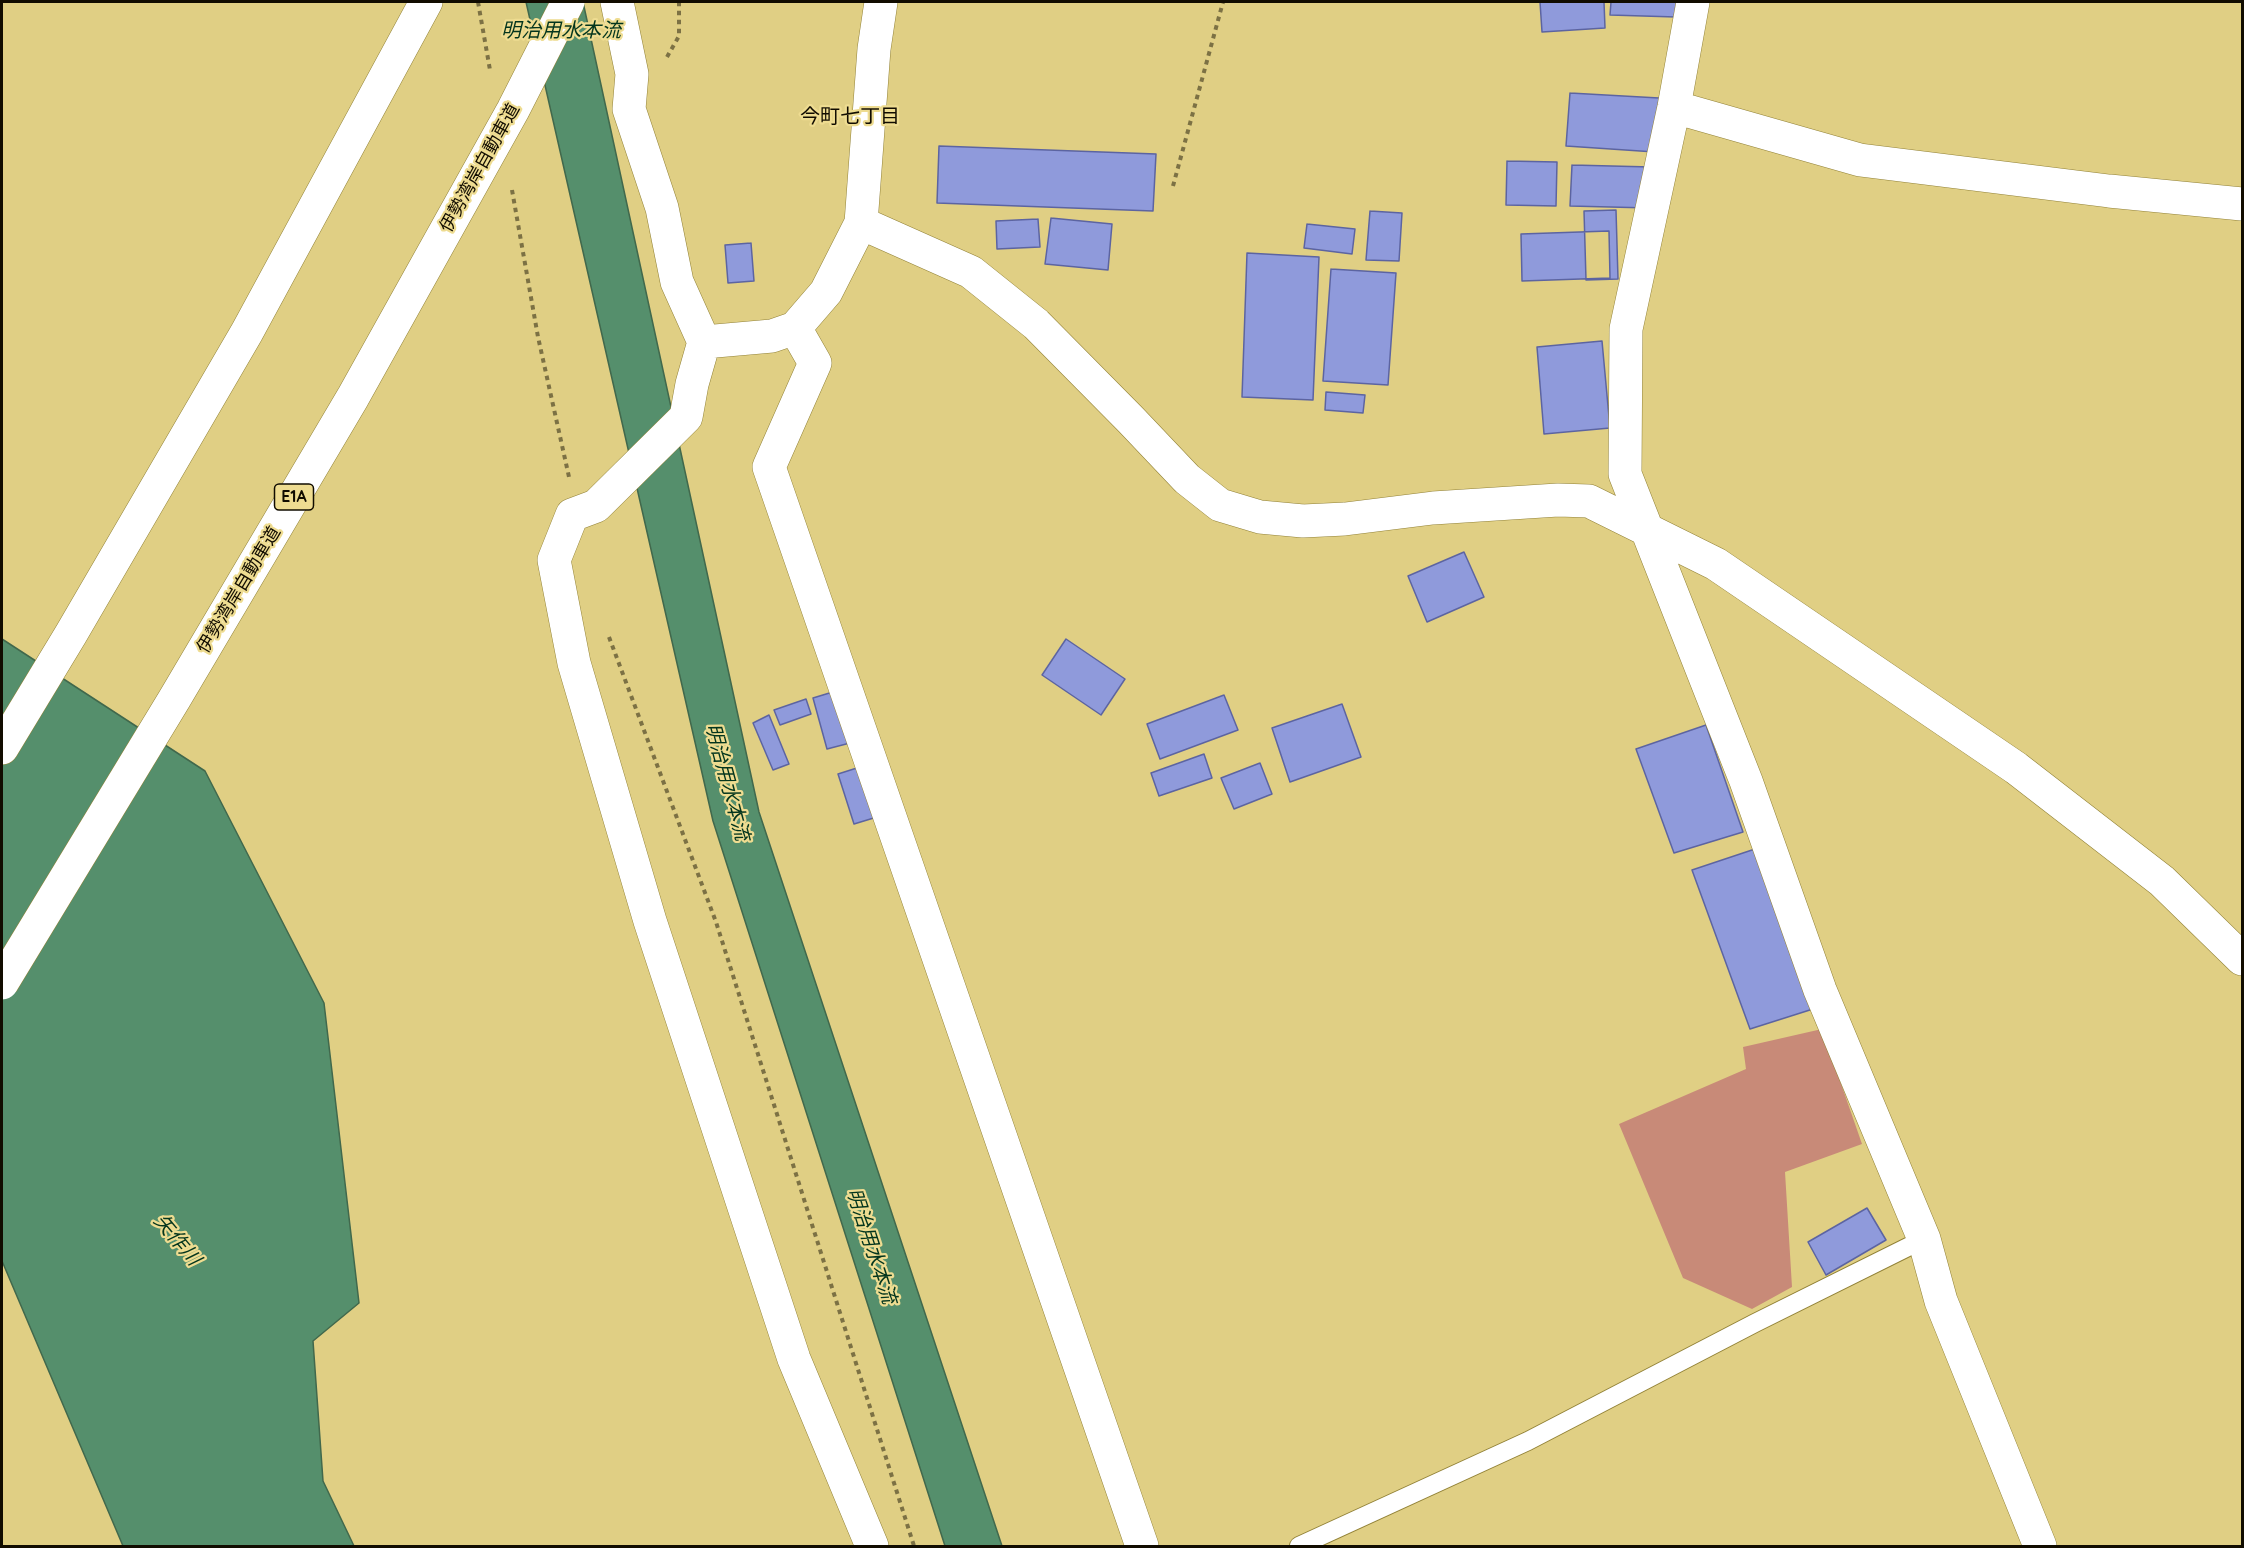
<!DOCTYPE html>
<meta charset="utf-8">
<style>
body{margin:0}
#map{position:relative;width:2244px;height:1548px;overflow:hidden;background:#e0cf84;font-family:Quicksand,sans-serif}
canvas{display:block}
.frame{position:absolute;inset:0;border:3px solid #110c00;pointer-events:none}
</style>
<div id="map">
<canvas width="2244" height="1548"></canvas>
<div class="frame"></div>
</div>
<script>
const ctx = document.querySelector('canvas').getContext('2d');
ctx.lineJoin = 'round';
function paint(path, color) { ctx.fillStyle = color; ctx.fill(path, 'evenodd'); }
const shape = rows => new Path2D(rows.map(r => 'M' + r).join(''));
function stroke(path, color, width, dash) { ctx.strokeStyle = color; ctx.lineWidth = width; ctx.lineCap = dash ? 'butt' : 'round'; ctx.setLineDash(dash || []); ctx.stroke(path); }
function label(font, color, halo, rows, align = 'center') {
  ctx.font = font + ' Quicksand,"Noto Sans JP",sans-serif'; ctx.lineWidth = 4.5; ctx.setLineDash([]); ctx.textBaseline = 'middle'; ctx.strokeStyle = halo; ctx.fillStyle = color; for (const [text, x, y, turn = 0] of rows) {
    ctx.save(); ctx.translate(x, y); ctx.rotate((+turn || 0) * Math.PI / 180); ctx.textAlign = isNaN(turn) ? turn : align; if (halo) ctx.strokeText(text, 0, 0); ctx.fillText(text, 0, 0); ctx.restore();
  }
}
paint(shape([
 [1822,1029,1862,1144,1785,1172,1792,1287,1752,1309,1683,1278,1619,1124,1746,1069,1743,1047]
]), '#c88a78');
const water = shape([
 [526,2,583,2,759,812,1002,1546,945,1546,713,821,526,2],
 [2,639,205,771,324,1003,359,1303,313,1341,323,1481,354,1546,123,1546,2,1261,2,639]
]);
paint(water, '#558f6c');
stroke(water, '#41684c', 1.5);
const building = shape([
 [1540,2,1604,2,1605,28,1542,32,1540,2],
 [1611,2,1677,2,1676,17,1610,15,1611,2],
 [1570,93,1659,98,1655,152,1566,146,1570,93],
 [939,146,1156,154,1153,211,937,203,939,146],
 [1507,161,1557,162,1556,206,1506,205,1507,161],
 [1572,165,1651,167,1650,208,1570,206,1572,165],
 [1616,210,1618,279,1586,280,1584,211,1616,210],
 [1370,211,1402,213,1399,261,1366,260,1370,211],
 [1051,218,1112,224,1108,270,1045,264,1051,218],
 [1038,219,1040,247,997,249,996,221,1038,219],
 [1307,224,1355,229,1352,254,1304,248,1307,224],
 [1609,231,1610,278,1522,281,1521,234,1609,231],
 [751,243,754,281,728,283,725,245,751,243],
 [1247,253,1319,257,1313,400,1242,397,1247,253],
 [1331,269,1396,273,1388,385,1323,381,1331,269],
 [1602,341,1610,428,1544,434,1537,347,1602,341],
 [1326,392,1365,395,1363,413,1325,410,1326,392],
 [1464,552,1484,597,1427,622,1408,576,1464,552],
 [1066,639,1125,679,1101,715,1042,675,1066,639],
 [836,691,850,743,827,749,813,698,836,691],
 [1224,695,1238,730,1160,759,1147,724,1224,695],
 [806,699,811,714,780,725,774,710,806,699],
 [1342,704,1361,757,1290,782,1272,728,1342,704],
 [769,715,789,764,773,770,753,723,769,715],
 [1706,725,1743,832,1674,853,1636,749,1706,725],
 [1204,754,1212,778,1159,796,1151,773,1204,754],
 [1260,763,1272,794,1234,809,1221,778,1260,763],
 [860,767,877,817,854,824,838,774,860,767],
 [1761,847,1813,1009,1750,1029,1692,870,1761,847],
 [1867,1208,1886,1240,1826,1275,1808,1242,1867,1208]
]);
paint(building, '#8f9adb');
stroke(building, '#5c64a1', 1.5);
const service = shape([
 [1299,1546,1528,1441,1755,1323,1924,1239]
]);
const minor = shape([
 [617,2,632,74,629,109,662,208,677,282,704,342],
 [1693,2,1674,107,1626,329,1625,474,1746,781,1820,990,1924,1239,1941,1301,2040,1546],
 [1674,107,1860,160,2109,191,2242,204],
 [861,223,971,272,1036,324,1131,420,1187,479,1220,505,1260,517,1303,521,1345,519,1433,508,1558,500,1589,501,1716,564,2016,768,2162,881,2242,959],
 [795,328,815,363,769,467,1142,1546],
 [872,1546,794,1359,650,921,574,663,554,560,572,515,596,506,686,417,692,384,704,342,772,336,795,328,826,292,861,223,874,49,881,2]
]);
const motorway = shape([
 [2,748,71,634,247,332,426,2]
]);
stroke(service, '#928237', 20);
stroke(minor, '#928237', 34);
stroke(motorway, '#928237', 34);
stroke(shape([
 [478,2,490,70],
 [667,57,679,36,679,2],
 [1173,186,1223,2],
 [512,190,538,337,569,477],
 [609,637,716,922,914,1546]
]), '#7c7144', 4, [4.5, 4.5]);
stroke(service, '#fff', 18);
stroke(minor, '#fff', 33);
stroke(motorway, '#fff', 33);
const motorwayBridge = shape([
 [2,983,175,698,353,397,513,110,568,2]
]);
stroke(motorwayBridge, '#928237', 34, []);
stroke(motorwayBridge, '#fff', 33);
for (const [x, y, w] of [
 [294,497,39]
]) { const box = new Path2D(); box.roundRect(x - w / 2, y - 13, w, 26, 4.5); ctx.fillStyle = '#eedc91'; ctx.fill(box); stroke(box, '#110c00', 1.5); }
label('bold 16px', '#110c00', null, [
 ["E1A",294,497]
]);
label('18px', '#110c00', '#eedc91', [
 ["伊勢湾岸自動車道",480,168,-61],
 ["伊勢湾岸自動車道",239,590,-59]
]);
label('italic 20px', '#03351d', '#eedc91', [
 ["明治用水本流",561,31],
 ["明治用水本流",727,782,75],
 ["矢作川",177,1240,50],
 ["明治用水本流",871,1246,72]
]);
label('20px', '#110c00', '#eedc91', [
 ["今町七丁目",850,117]
]);
</script>
